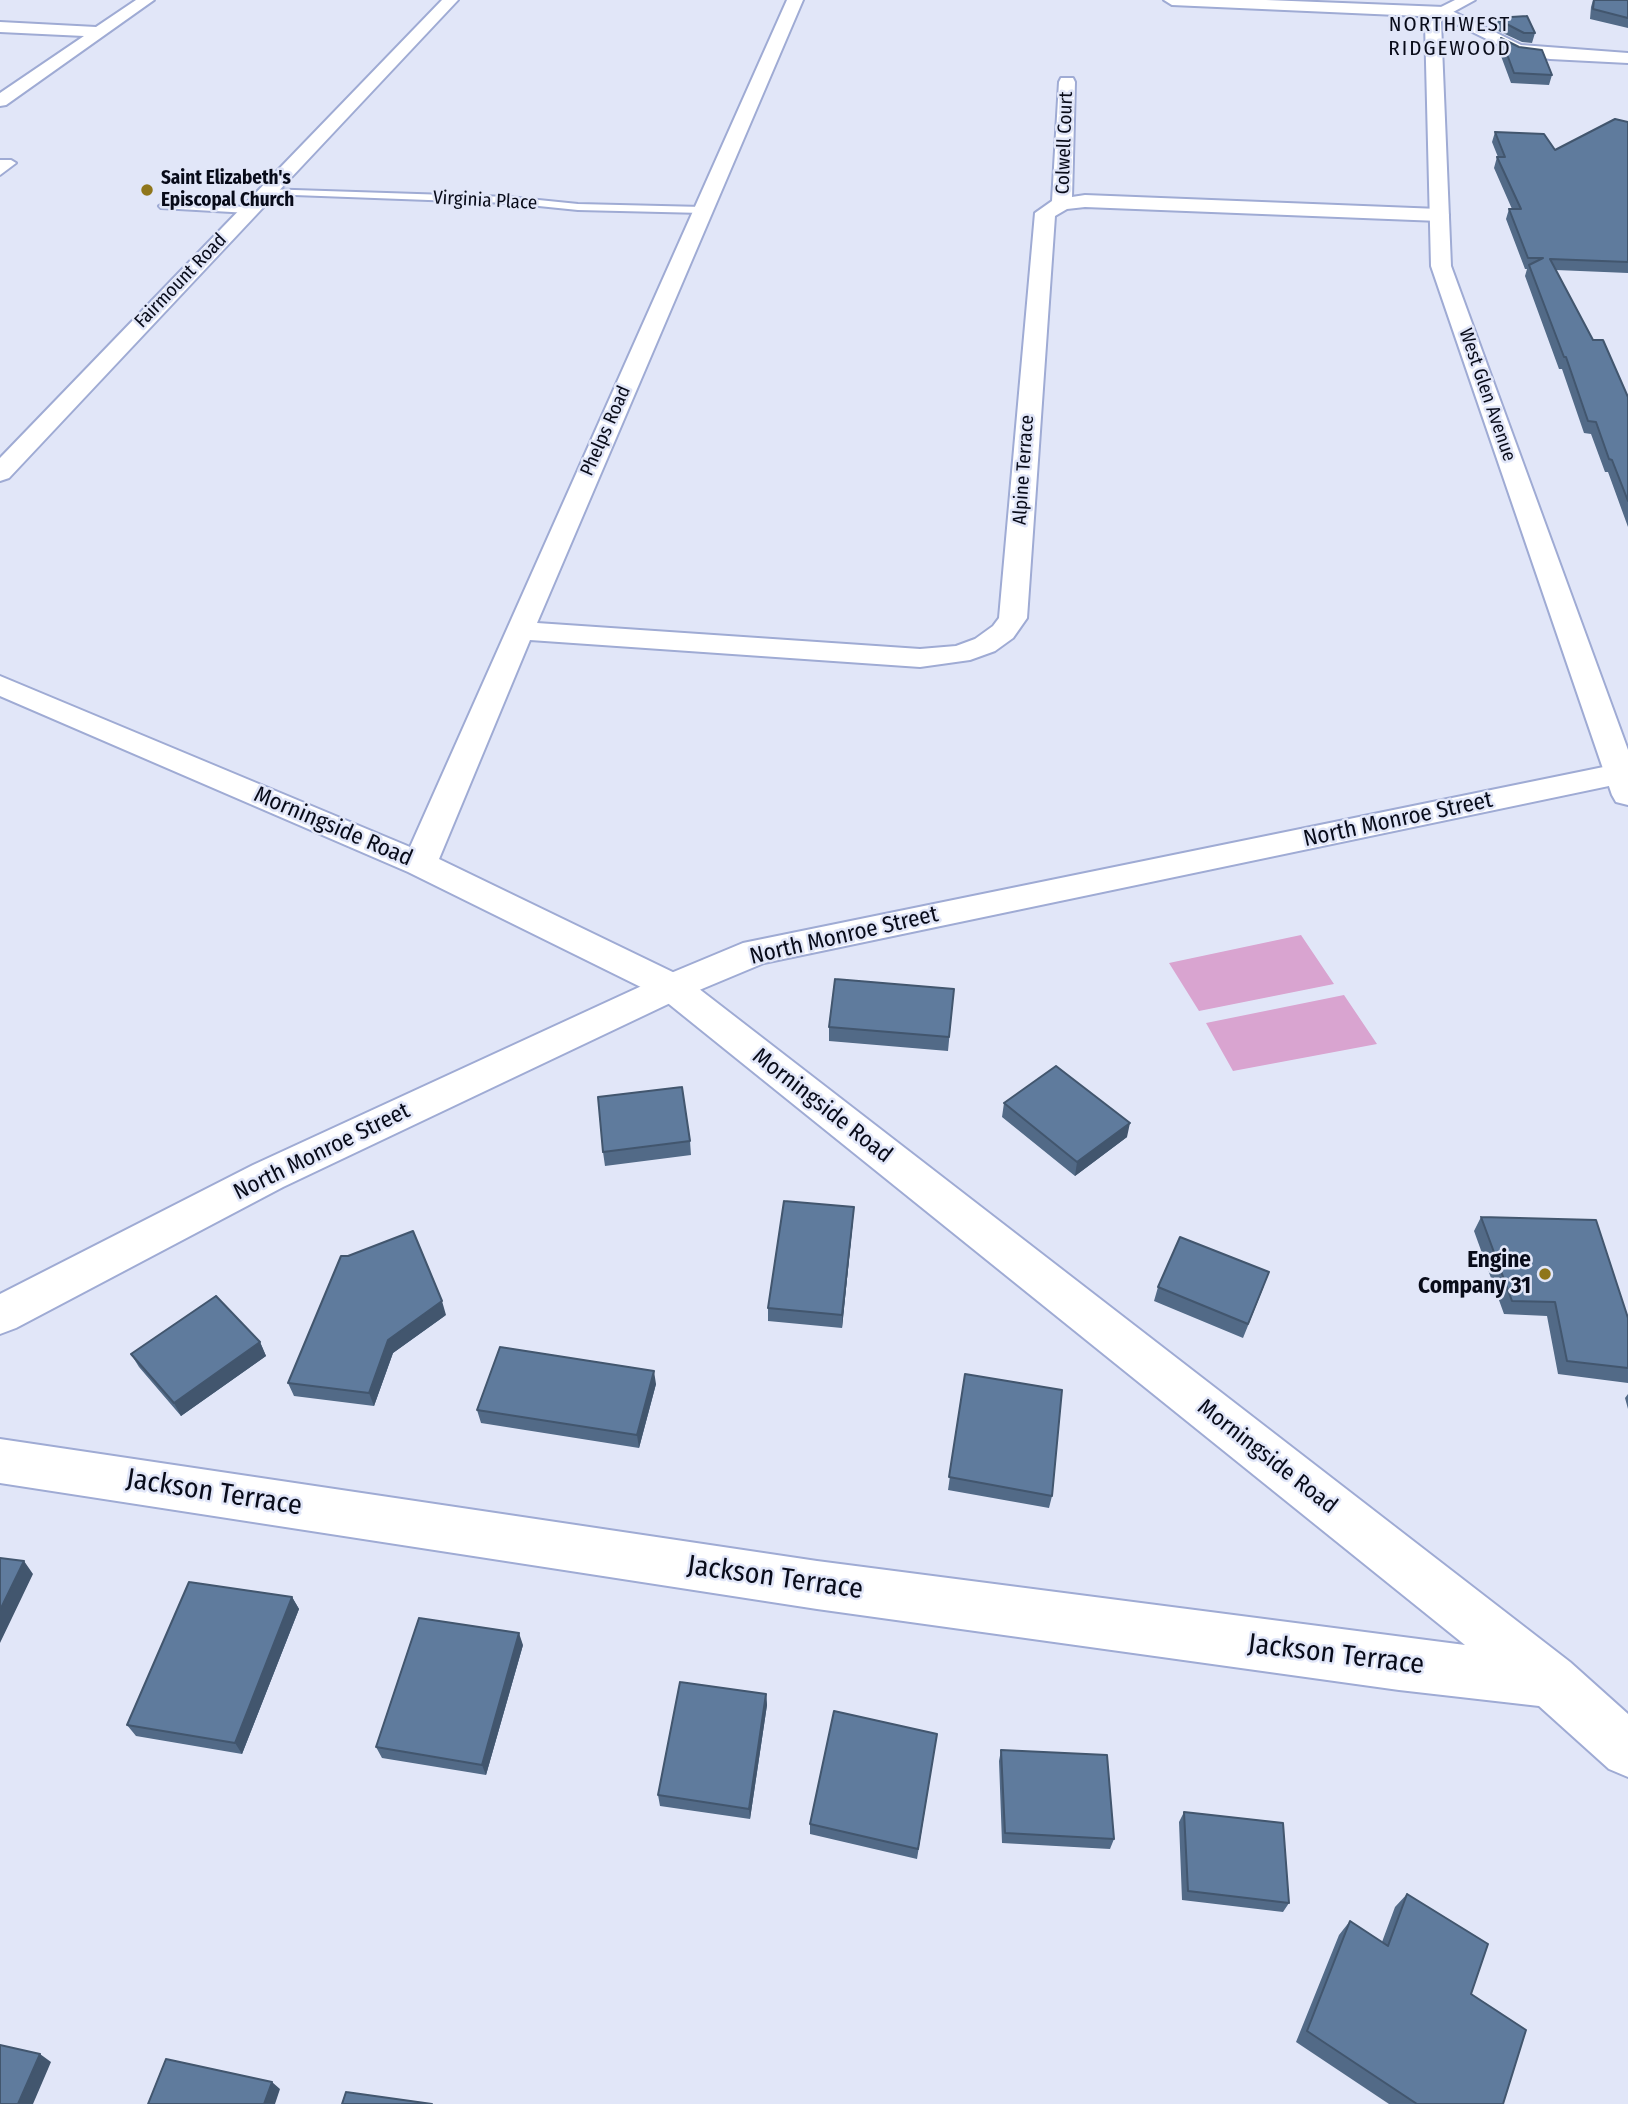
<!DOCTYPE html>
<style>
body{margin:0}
canvas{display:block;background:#e1e6f8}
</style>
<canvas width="1628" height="2104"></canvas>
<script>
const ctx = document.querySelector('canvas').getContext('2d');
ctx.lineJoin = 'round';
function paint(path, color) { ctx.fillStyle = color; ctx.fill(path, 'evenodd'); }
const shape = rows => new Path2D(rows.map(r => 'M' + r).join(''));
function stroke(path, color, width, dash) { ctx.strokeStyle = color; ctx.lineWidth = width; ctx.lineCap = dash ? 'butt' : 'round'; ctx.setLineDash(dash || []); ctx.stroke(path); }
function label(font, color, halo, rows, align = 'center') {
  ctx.font = font + ' "Fira Sans Condensed",sans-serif'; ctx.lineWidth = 5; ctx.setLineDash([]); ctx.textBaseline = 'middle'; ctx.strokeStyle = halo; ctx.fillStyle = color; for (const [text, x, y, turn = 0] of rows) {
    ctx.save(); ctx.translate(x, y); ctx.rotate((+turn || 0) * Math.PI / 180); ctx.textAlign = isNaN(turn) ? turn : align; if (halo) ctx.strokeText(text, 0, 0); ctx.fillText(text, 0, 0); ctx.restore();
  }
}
paint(shape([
 [1301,935,1334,984,1199,1011,1169,963],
 [1344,995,1377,1044,1233,1071,1206,1023]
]), '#d9a4d0');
const service = shape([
 [0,160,11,160,16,163,0,175,0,160],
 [264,189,509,197,578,204,703,207,708,210,703,213,578,210,509,203,267,194,264,193,264,189],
 [164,203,249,207,254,210,249,213,161,208,159,206,164,203]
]);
const minor = shape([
 [136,0,154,0,6,105,0,106,0,93,84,36,0,32,0,22,96,27,136,0],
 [442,0,458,0,9,478,0,481,0,458,442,0],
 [787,0,803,0,537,623,920,649,956,646,975,639,993,626,999,618,1035,213,1052,201,1059,82,1061,78,1073,78,1075,82,1072,197,1085,195,1439,209,1446,211,1449,215,1446,219,1439,221,1085,207,1067,209,1055,216,1027,618,1013,638,995,651,970,660,920,667,530,640,439,859,685,978,1570,1662,1628,1714,1628,1777,1609,1769,1539,1706,1399,1690,817,1609,0,1483,0,1439,817,1561,1465,1645,659,996,408,872,0,696,0,676,410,847,787,0],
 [1164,0,1266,0,1444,7,1521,45,1628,53,1628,63,1550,59,1517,54,1442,17,1172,5,1164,0]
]);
const tertiary = shape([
 [1455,0,1475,0,1444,17,1441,22,1451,266,1628,750,1628,805,1616,802,1612,795,1431,266,1425,22,1433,11,1455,0]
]);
const secondary = shape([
 [1628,762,1628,782,764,963,685,996,283,1187,16,1328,0,1334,0,1294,253,1165,659,978,743,943,1628,762]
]);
stroke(service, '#9fabd4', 4);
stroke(minor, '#9fabd4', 4);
stroke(tertiary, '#9fabd4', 4);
stroke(secondary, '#9fabd4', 4);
paint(service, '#fff');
paint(minor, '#fff');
paint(tertiary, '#fff');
paint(secondary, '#fff');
paint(shape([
 [1593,0,1628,0,1628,28,1590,19,1591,7],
 [1495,18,1535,33,1532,43,1522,42,1492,28],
 [1501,38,1552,75,1549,85,1511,83,1498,48],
 [1628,122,1628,273,1556,270,1593,340,1628,397,1628,527,1608,472,1605,472,1591,434,1584,433,1562,369,1559,369,1525,276,1527,269,1525,269,1506,219,1509,209,1512,209,1494,168,1497,157,1498,157,1492,142,1495,132,1555,150],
 [954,989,948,1051,829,1041,829,1027],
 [1004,1103,1127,1137,1075,1176,1002,1117],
 [690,1141,691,1155,605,1166,603,1152],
 [1481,1217,1628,1318,1628,1383,1558,1374,1547,1316,1504,1314,1474,1231],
 [853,1220,842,1328,768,1321,768,1308],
 [1264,1286,1243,1338,1154,1301,1158,1287],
 [446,1315,393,1353,374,1406,294,1396,288,1383],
 [260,1342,266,1356,181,1416,139,1367,131,1354],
 [965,1374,1052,1496,1049,1508,948,1490],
 [656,1384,639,1448,481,1423,477,1410],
 [1628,1394,1628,1409,1625,1398],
 [292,1597,299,1609,242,1754,136,1736,127,1725],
 [523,1645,486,1775,382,1758,376,1747],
 [766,1694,767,1705,750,1819,660,1806,658,1795],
 [937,1734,917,1859,810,1834,810,1824],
 [1001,1750,1114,1839,1110,1849,1002,1843,999,1761],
 [1184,1812,1289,1903,1283,1912,1182,1900,1179,1822],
 [1407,1894,1471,1994,1503,2104,1389,2104,1296,2042,1339,1935,1350,1921,1382,1942,1395,1907]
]), '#526a87');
paint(shape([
 [1130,1123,1127,1137,1075,1176,1077,1162],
 [854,1207,853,1220,842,1328,842,1315],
 [442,1301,446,1315,393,1353,374,1406,369,1393,388,1340],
 [260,1342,266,1356,181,1416,174,1403],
 [654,1371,656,1384,639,1448,637,1435],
 [24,1561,33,1574,0,1643,0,1610],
 [292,1597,299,1609,242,1754,235,1743],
 [519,1633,523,1645,486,1775,482,1765],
 [766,1694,767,1705,750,1819,749,1809],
 [40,2054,51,2062,33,2104,18,2104],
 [272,2082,280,2089,275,2104,264,2104]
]), '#42566e');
const building = shape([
 [1594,0,1628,0,1628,18,1593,9,1594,0],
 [1527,16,1535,33,1524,33,1495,18,1527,16],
 [1501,38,1519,47,1542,50,1552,75,1514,73,1501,38],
 [1615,119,1628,122,1628,262,1550,259,1593,340,1603,340,1628,397,1628,501,1612,460,1609,459,1596,422,1588,421,1566,357,1564,357,1529,265,1543,258,1528,258,1509,209,1521,209,1497,157,1505,157,1495,132,1544,134,1555,150,1615,119],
 [835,979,954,989,949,1037,829,1027,835,979],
 [1056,1066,1130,1123,1077,1162,1004,1103,1056,1066],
 [682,1087,690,1141,603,1152,598,1097,682,1087],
 [784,1201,854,1207,842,1315,768,1308,784,1201],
 [1481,1217,1596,1220,1628,1318,1628,1368,1567,1361,1555,1302,1512,1301,1481,1217],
 [413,1231,442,1301,388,1340,369,1393,288,1383,341,1256,348,1256,413,1231],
 [1180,1237,1269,1272,1248,1324,1158,1287,1180,1237],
 [216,1296,260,1342,174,1403,131,1354,216,1296],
 [500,1347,654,1371,637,1435,477,1410,500,1347],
 [965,1374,1062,1390,1052,1496,949,1477,965,1374],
 [0,1558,24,1561,0,1610,0,1558],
 [189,1582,292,1597,235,1743,127,1725,189,1582],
 [419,1618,519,1633,482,1765,376,1747,419,1618],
 [680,1682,766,1694,749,1809,658,1795,680,1682],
 [834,1711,937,1734,918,1849,810,1824,834,1711],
 [1001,1750,1107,1755,1114,1839,1005,1833,1001,1750],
 [1184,1812,1283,1823,1289,1903,1188,1891,1184,1812],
 [1407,1894,1488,1944,1471,1994,1526,2030,1503,2104,1417,2104,1307,2031,1350,1921,1388,1946,1407,1894],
 [0,2045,40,2054,18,2104,0,2104,0,2045],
 [166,2059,272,2082,264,2104,148,2104,166,2059],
 [346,2092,432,2104,342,2104,346,2092]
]);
paint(building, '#5f7b9d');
stroke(building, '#42566e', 2);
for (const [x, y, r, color] of [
 [147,190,7,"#8f761b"],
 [1545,1274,7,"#8f761b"]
]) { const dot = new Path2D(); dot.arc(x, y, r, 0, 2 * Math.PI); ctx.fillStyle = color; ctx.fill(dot); stroke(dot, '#e1e6f8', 2.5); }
label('19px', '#080b19', '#e1e6f8', [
 ["Colwell Court",1065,143,-88],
 ["Virginia Place",485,201,3],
 ["Fairmount Road",181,281,-46],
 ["West Glen Avenue",1487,395,71],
 ["Phelps Road",606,431,-66],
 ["Alpine Terrace",1024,470,-86]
]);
label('bold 19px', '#080b19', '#e1e6f8', [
 ["Saint Elizabeth's",161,179],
 ["Episcopal Church",161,201]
], 'left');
ctx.letterSpacing = '2px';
label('21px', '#080b19', '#e1e6f8', [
 ["NORTHWEST",1450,25],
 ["RIDGEWOOD",1450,49]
]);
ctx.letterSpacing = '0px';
label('23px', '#080b19', '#e1e6f8', [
 ["North Monroe Street",1398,820,-12],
 ["Morningside Road",333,827,23],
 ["North Monroe Street",844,936,-13],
 ["Morningside Road",822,1106,38],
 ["North Monroe Street",322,1152,-26],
 ["Morningside Road",1267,1457,38]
]);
label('bold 23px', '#080b19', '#e1e6f8', [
 ["Engine",1531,1261],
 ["Company 31",1531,1287]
], 'right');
label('28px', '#080b19', '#e1e6f8', [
 ["Jackson Terrace",214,1493,9],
 ["Jackson Terrace",775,1578,8],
 ["Jackson Terrace",1336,1655,7]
]);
</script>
